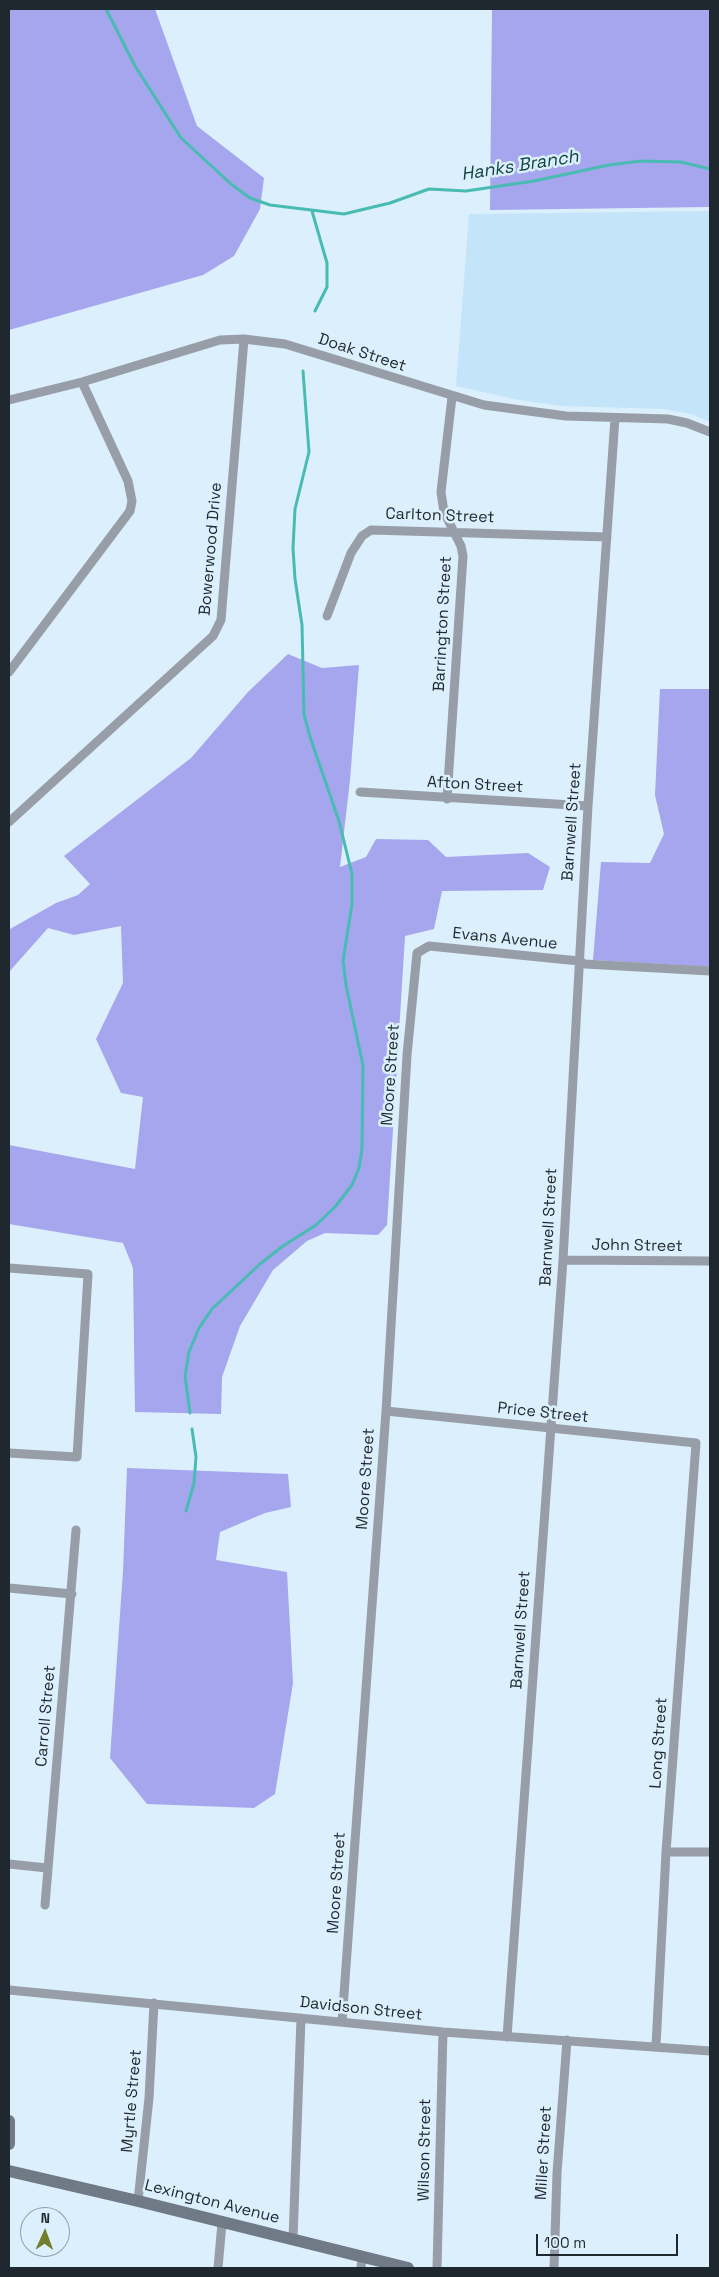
<!DOCTYPE html>
<style>
body{margin:0}
#map{position:relative;width:719px;height:2277px;overflow:hidden;background:#dceffc;font-family:"Space Grotesk",sans-serif}
canvas{display:block}
.frame{position:absolute;inset:0;border:10px solid #1f282e;pointer-events:none}
.north{position:absolute;left:20px;top:2207px;width:50px;height:50px;box-sizing:border-box;background:#dceffc;border:1px solid #909faa;border-radius:50%;rotate:2deg;font-size:14px;font-weight:700;line-height:20px;text-align:center;color:#1f282e}
.north::after{content:'';display:block;margin:auto;width:18px;height:22px;background:#727e2a;clip-path:polygon(50% 0,100% 100%,50% 72%,0 100%)}
.scale{position:absolute;left:536px;top:2234px;width:142px;height:22px;box-sizing:border-box;border:2px solid #1f282e;border-top:0;padding-left:6px;font-size:15px;line-height:18px;white-space:nowrap;color:#1f282e;-webkit-text-stroke:4px #dceffc;paint-order:stroke}
</style>
<div id="map">
<canvas width="719" height="2277"></canvas>
<div class="frame"></div>
<div class="north">N</div>
<div class="scale">100 m</div>
</div>
<script>
const ctx = document.querySelector('canvas').getContext('2d');
ctx.lineJoin = 'round';
function paint(path, color) { ctx.fillStyle = color; ctx.fill(path, 'evenodd'); }
const shape = rows => new Path2D(rows.map(r => 'M' + r).join(''));
function stroke(path, color, width, dash) { ctx.strokeStyle = color; ctx.lineWidth = width; ctx.lineCap = dash ? 'butt' : 'round'; ctx.setLineDash(dash || []); ctx.stroke(path); }
function label(font, color, halo, rows, align = 'center') {
  ctx.font = font + ' "Space Grotesk",sans-serif'; ctx.lineWidth = 5; ctx.setLineDash([]); ctx.textBaseline = 'middle'; ctx.strokeStyle = halo; ctx.fillStyle = color; for (const [text, x, y, turn = 0] of rows) {
    ctx.save(); ctx.translate(x, y); ctx.rotate((+turn || 0) * Math.PI / 180); ctx.textAlign = isNaN(turn) ? turn : align; if (halo) ctx.strokeText(text, 0, 0); ctx.fillText(text, 0, 0); ctx.restore();
  }
}
paint(shape([
 [710,211,710,422,691,414,663,409,562,406,519,400,456,386,469,214]
]), '#c4e4f9');
paint(shape([
 [9,9,155,9,197,126,264,178,260,209,234,256,203,275,9,330],
 [492,9,710,9,710,207,490,210],
 [288,654,322,668,359,665,350,780,340,867,366,857,376,839,428,840,446,857,528,853,550,867,543,890,442,891,434,929,405,936,387,1225,378,1235,325,1233,307,1241,273,1270,240,1326,222,1377,221,1414,135,1412,133,1268,123,1243,9,1224,9,1145,135,1169,143,1097,121,1093,96,1039,123,983,121,926,74,935,48,928,9,972,9,933,10,929,56,903,78,895,90,884,64,856,191,758,248,692],
 [660,689,710,689,710,967,593,960,601,862,650,863,664,834,655,795],
 [127,1468,288,1474,291,1507,265,1513,220,1532,216,1560,287,1572,293,1683,275,1794,254,1808,147,1804,110,1758,123,1571]
]), '#a6a6ee');
stroke(shape([
 [106,9,135,66,181,138,231,184,250,198,270,205,344,214,390,203,429,189,466,191,534,181,609,165,641,161,681,162,710,169],
 [312,211,327,263,327,287,315,311],
 [190,1413,185,1376,189,1352,199,1328,212,1309,260,1264,283,1246,316,1225,335,1207,352,1185,359,1168,362,1149,363,1066,346,985,343,961,352,904,352,874,339,821,310,737,304,714,302,625,295,579,293,548,295,509,309,452,303,371],
 [186,1511,194,1483,196,1457,192,1429]
]), '#48bbb3', 3);
stroke(shape([
 [9,400,82,382,220,340,244,339,285,344,484,405,566,416,668,419,687,423,710,432],
 [327,616,351,553,362,536,371,530,607,537],
 [9,672,130,511,132,501,128,481,82,382],
 [360,792,588,806],
 [447,799,463,556,461,546,444,512,441,492,452,397],
 [9,822,213,636,221,620,244,339],
 [563,1260,710,1261],
 [9,1268,88,1274,77,1457,9,1453],
 [386,1411,696,1443,666,1852,656,2046],
 [9,1588,72,1594],
 [666,1852,710,1852],
 [9,1864,47,1868],
 [45,1905,76,1530],
 [9,1990,443,2032,710,2051],
 [342,2022,386,1411,407,1055,417,953,429,946,579,961,585,964,710,971],
 [507,2037,563,1260,588,806,615,418],
 [138,2201,149,2098,154,2003],
 [293,2239,301,2018],
 [218,2268,222,2223],
 [361,2268,362,2256],
 [437,2268,443,2032],
 [554,2268,557,2173,567,2040]
]), '#989ea7', 9);
stroke(shape([
 [9,2121,9,2144],
 [9,2171,138,2201,408,2268]
]), '#707986', 12);
label('16px', '#1f282e', '#dceffc', [
 ["Doak Street",362,353,18],
 ["Carlton Street",440,516,2],
 ["Bowerwood Drive",211,549,-85],
 ["Barrington Street",443,624,-87],
 ["Afton Street",475,785,3],
 ["Barnwell Street",572,822,-86],
 ["Evans Avenue",505,939,6],
 ["Moore Street",391,1075,-86],
 ["Barnwell Street",549,1227,-87],
 ["John Street",637,1246,1],
 ["Price Street",543,1413,6],
 ["Moore Street",366,1479,-86],
 ["Barnwell Street",521,1630,-86],
 ["Carroll Street",46,1716,-85],
 ["Long Street",659,1743,-86],
 ["Moore Street",337,1883,-86],
 ["Davidson Street",361,2009,6],
 ["Myrtle Street",132,2101,-85],
 ["Wilson Street",425,2150,-89],
 ["Miller Street",544,2153,-87],
 ["Lexington Avenue",212,2202,14]
]);
label('italic 18px', '#104440', '#dceffc', [
 ["Hanks Branch",520,166,-9]
]);
</script>
